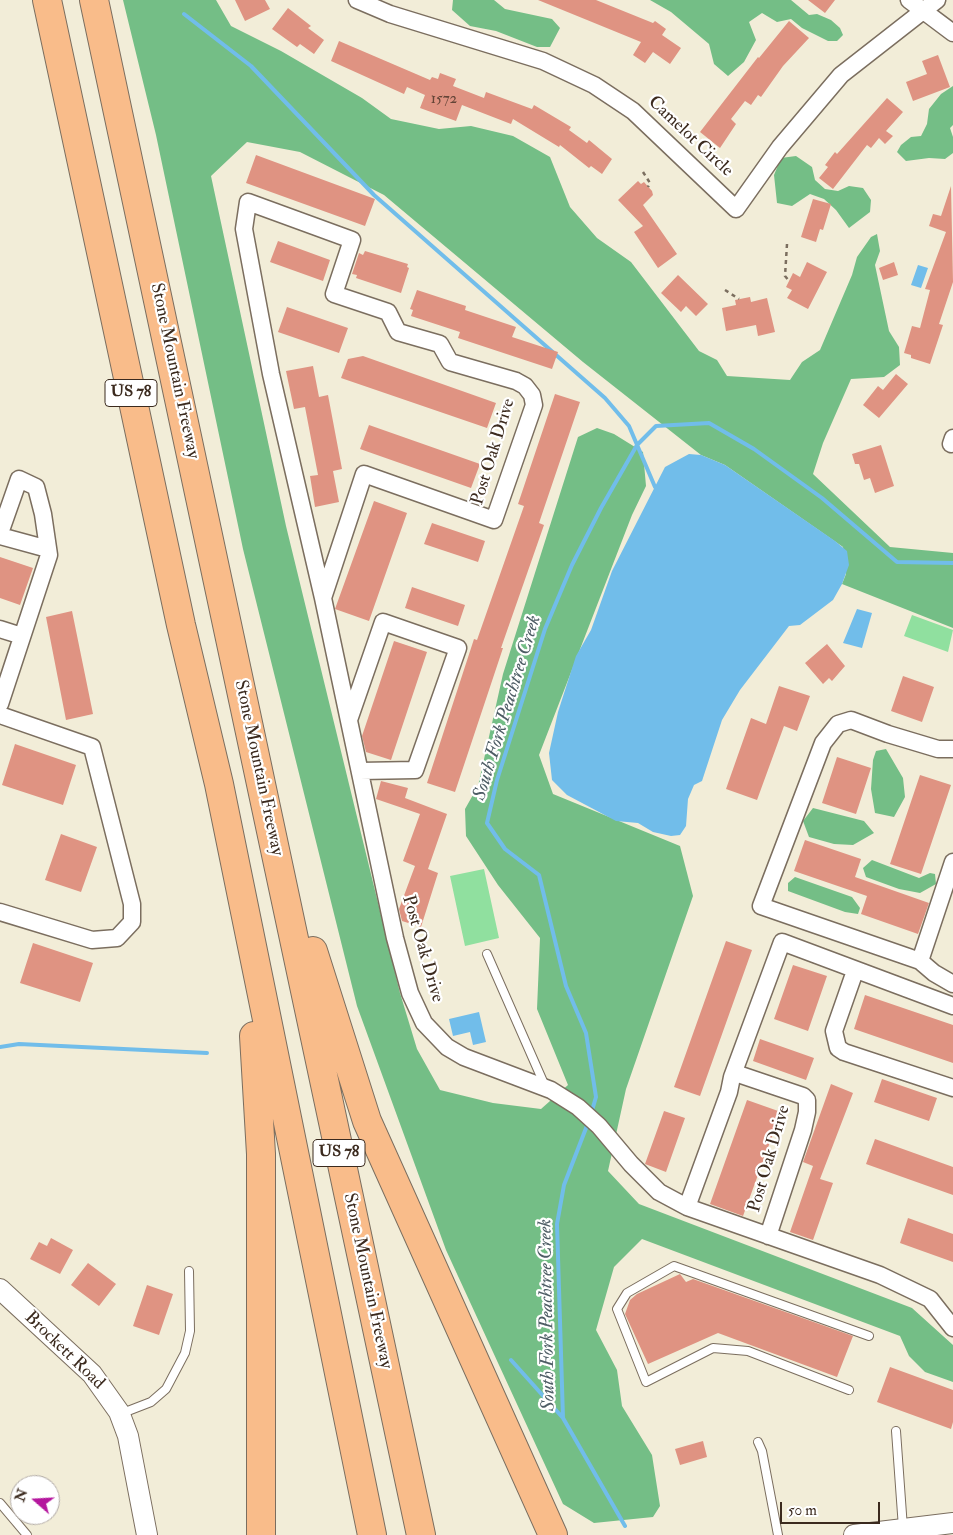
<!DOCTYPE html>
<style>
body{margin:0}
#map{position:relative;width:953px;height:1535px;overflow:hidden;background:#f2edd8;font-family:"IM FELL Double Pica",serif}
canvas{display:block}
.north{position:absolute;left:10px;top:1475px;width:50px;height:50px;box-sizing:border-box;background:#fff;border:1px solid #b1aaa5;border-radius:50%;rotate:289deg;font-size:14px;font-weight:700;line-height:20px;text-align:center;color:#3b2a1e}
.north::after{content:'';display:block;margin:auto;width:18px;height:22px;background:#b5179e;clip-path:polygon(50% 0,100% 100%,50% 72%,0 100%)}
.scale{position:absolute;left:780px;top:1502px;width:100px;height:22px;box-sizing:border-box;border:2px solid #3b2a1e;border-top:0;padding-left:6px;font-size:15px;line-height:18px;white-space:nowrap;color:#3b2a1e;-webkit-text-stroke:4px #fff;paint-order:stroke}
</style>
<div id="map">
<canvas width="953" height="1535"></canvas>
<div class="north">N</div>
<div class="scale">50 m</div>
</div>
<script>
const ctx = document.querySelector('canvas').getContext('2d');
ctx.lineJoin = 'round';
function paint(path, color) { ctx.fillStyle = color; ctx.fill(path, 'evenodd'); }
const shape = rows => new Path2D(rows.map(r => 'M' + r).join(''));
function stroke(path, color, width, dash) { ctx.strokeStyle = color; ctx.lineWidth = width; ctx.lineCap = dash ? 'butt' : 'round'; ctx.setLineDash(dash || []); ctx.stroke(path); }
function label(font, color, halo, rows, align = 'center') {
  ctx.font = font + ' "IM FELL Double Pica",serif'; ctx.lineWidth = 4.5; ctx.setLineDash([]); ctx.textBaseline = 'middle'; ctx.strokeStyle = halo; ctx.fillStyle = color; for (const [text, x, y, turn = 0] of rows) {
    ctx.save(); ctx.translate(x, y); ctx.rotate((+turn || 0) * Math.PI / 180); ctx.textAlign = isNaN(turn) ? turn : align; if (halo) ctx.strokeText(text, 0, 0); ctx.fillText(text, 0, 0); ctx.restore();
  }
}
paint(shape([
 [912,615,953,630,948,652,904,636],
 [484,869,499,938,465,946,450,876]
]), '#90e09f');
paint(shape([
 [123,0,216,0,231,26,281,51,362,98,391,119,439,129,471,126,513,136,550,157,570,207,597,238,631,262,699,351,717,360,727,376,790,380,802,362,820,350,852,275,857,257,871,237,877,234,880,251,875,265,889,331,899,347,900,365,884,377,851,379,823,443,813,474,890,547,953,553,953,628,842,584,846,574,843,547,725,465,701,455,583,362,384,195,300,152,247,142,211,176,286,526,400,993,417,1049,440,1090,493,1103,541,1109,568,1085,537,1009,540,938,498,885,466,836,465,809,478,786,503,674,578,437,597,428,614,434,643,452,646,486,632,515,539,755,553,794,680,846,693,896,626,1089,608,1171,639,1204,912,1308,953,1345,953,1382,925,1372,909,1356,900,1336,642,1239,614,1267,596,1330,617,1370,622,1406,652,1455,660,1506,653,1517,594,1523,563,1504,446,1250,357,1006,243,549,156,135],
 [453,0,494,0,505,9,552,19,560,28,550,47,537,47,496,31,470,26,452,10],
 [650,0,791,0,809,15,817,14,831,20,840,28,843,35,837,41,828,41,802,28,791,19,777,22,762,13,749,22,756,40,744,62,728,76,714,64,709,44,671,12],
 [953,86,953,125,950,128,953,137,953,153,945,159,929,158,906,161,897,152,901,145,911,137,921,136,927,124,929,109,941,94],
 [796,156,812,167,815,180,825,189,838,191,849,186,863,188,871,200,870,212,849,228,836,210,824,199,810,194,792,206,777,203,774,175,781,158],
 [886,749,903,778,905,797,894,817,875,813,871,789,873,760,876,751],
 [813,808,864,821,874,833,853,845,834,844,809,837,803,821],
 [872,860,919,878,930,873,935,874,936,884,920,893,899,889,866,877,863,868],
 [795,877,852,897,860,908,858,914,845,912,788,891,788,883]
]), '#74be86');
paint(shape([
 [918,265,928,268,921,288,911,285],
 [689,454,701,455,725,465,835,541,847,551,849,565,842,584,833,600,800,625,789,626,740,690,722,720,702,781,694,785,688,799,686,826,680,835,671,836,653,832,638,823,616,821,567,795,552,780,549,753,558,712,576,656,591,630,612,571,665,467],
 [857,609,872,613,862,648,843,643],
 [479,1012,486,1042,473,1045,470,1032,453,1036,449,1019]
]), '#71bdea');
stroke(shape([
 [184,14,251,66,374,195,605,398,629,426,655,487],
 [0,1047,19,1044,207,1053],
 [591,1114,596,1097,586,1033,566,986,539,875,505,849,487,823,497,780,545,629,572,565,601,508,637,445,656,426,709,423,754,449,822,498,897,562,953,563],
 [588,1123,564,1185,557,1224,563,1418,625,1526],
 [511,1360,563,1418]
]), '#71bdea', 4);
paint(shape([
 [235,0,265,0,270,9,245,21],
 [538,0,596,0,653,23,655,21,666,29,662,35,681,48,670,64,653,52,645,63,633,55,641,42],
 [808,0,835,0,825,13],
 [288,8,311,26,308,28,324,40,314,54,300,44,297,47,272,29],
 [789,21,809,38,783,66,761,97,758,95,751,105,745,101,731,119,736,124,720,148,700,132,758,57,759,58],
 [339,41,430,80,432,77,438,79,440,73,456,79,453,86,484,98,486,92,532,109,534,105,571,127,569,130,587,143,589,140,612,159,602,174,591,166,589,168,560,145,559,147,513,119,511,124,462,105,456,121,420,108,425,95,407,87,404,94,331,61],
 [938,55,950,87,913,101,906,82,927,74,922,61],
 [887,98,903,112,886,131,893,136,885,144,879,138,871,148,867,145,833,189,819,178,828,167,825,165,835,152,837,154],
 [256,155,375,199,365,226,246,183],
 [638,181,641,184,644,182,652,191,653,195,643,205,677,254,658,268,634,232,643,226,618,200],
 [951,186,953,282,939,324,943,325,930,364,911,358,911,355,904,353,912,326,920,328,930,290,925,289,946,232,929,226,933,214,941,216],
 [813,199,831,204,823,230,820,229,816,242,801,237],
 [278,241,330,260,323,281,270,262],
 [365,251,408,264,407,267,409,268,401,293,356,278,357,275,352,274,359,253,363,255],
 [807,262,827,272,808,309,787,298,792,290,786,287,793,273,800,277],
 [894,262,898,275,883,280,879,268],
 [678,275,708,304,696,316,686,306,681,312,661,293],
 [417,290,466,306,465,310,516,327,512,337,558,352,552,369,458,338,460,332,411,316,413,310,410,309],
 [750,297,751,302,767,298,775,332,758,336,756,325,726,331,722,308,736,305,735,300],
 [287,307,348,328,339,353,278,332],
 [363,356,496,403,487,428,341,378,348,359],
 [313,366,319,397,328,395,342,469,333,471,339,502,315,507,310,476,318,475,305,407,294,409,286,371],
 [896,374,908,384,879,418,863,405,878,386,883,390],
 [555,394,580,402,539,523,544,525,501,648,503,648,455,792,427,783,474,639,477,640,524,506,518,504],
 [369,425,480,464,471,488,360,449],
 [881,445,894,486,875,493,870,478,864,480,859,464,855,464,852,454],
 [374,501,407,513,369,621,335,609],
 [432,523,485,541,478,562,424,544],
 [0,557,33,568,20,605,0,598],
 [412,587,465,605,458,626,405,608],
 [72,611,93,714,66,720,46,617],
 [394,641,427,652,391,760,366,752,362,736],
 [827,644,845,666,832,681,829,678,823,684,805,663],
 [903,676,934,687,922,722,891,711],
 [779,686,810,696,797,731,784,726,757,800,726,789,751,718,766,724],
 [15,744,76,765,63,805,2,785],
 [837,757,871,768,856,814,822,803],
 [920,775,951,785,921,874,890,864],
 [381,781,408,788,405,798,447,814,428,869,438,873,421,927,402,921,399,909,415,866,403,861,420,814,376,799],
 [61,834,97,847,81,892,45,880],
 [805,840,861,859,855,877,929,903,918,934,861,914,867,896,794,871],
 [726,941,752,950,700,1096,674,1087],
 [33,943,93,963,80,1002,20,983],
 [793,965,827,976,808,1031,774,1019],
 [865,995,953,1025,953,1063,854,1029],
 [760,1039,814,1058,806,1080,753,1061],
 [882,1079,937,1098,929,1121,874,1102],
 [831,1084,853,1093,820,1179,833,1183,813,1240,790,1232,813,1166,803,1162],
 [747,1100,781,1112,743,1216,710,1204],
 [664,1111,685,1118,666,1172,645,1164],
 [875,1139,953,1167,953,1195,866,1164],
 [908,1218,953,1234,953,1262,900,1243],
 [51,1238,73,1250,60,1274,30,1259,39,1242,47,1246],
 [88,1263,116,1284,99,1306,71,1285],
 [680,1274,686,1282,693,1279,853,1336,837,1377,718,1333,648,1364,625,1314,630,1300,637,1294],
 [147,1285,173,1294,159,1335,133,1326],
 [890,1367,953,1390,953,1422,951,1429,877,1402],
 [703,1441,707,1457,680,1465,675,1449]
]), '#df9382');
const service = shape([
 [487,954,545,1086],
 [849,1390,748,1351,713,1348,646,1382,617,1309,627,1293,674,1266,869,1336],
 [120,1414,151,1402,166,1389,185,1353,190,1331,189,1271],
 [896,1431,903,1528],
 [758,1442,762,1451,778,1535],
 [0,1503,27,1535]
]);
const minor = shape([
 [357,0,390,14,543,61,594,85,633,111,736,209,780,147,841,75,937,0],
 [909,0,953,33],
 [951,444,953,438],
 [0,533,19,479,36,487,43,514,49,555,0,704],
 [0,536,48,549],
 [323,598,364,474,494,520,534,405,532,395,525,386,516,381,450,362,440,344,398,332,388,312,334,294,352,240,248,202,244,229,271,374,323,598,395,938,410,993,424,1023,447,1047,464,1057,551,1090,578,1107,599,1126,631,1164,659,1192,687,1207,880,1275,930,1299,953,1328],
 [0,629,22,636],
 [0,715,92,747,132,904,132,922,117,938,92,940,0,912],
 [349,720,383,622,458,648,415,770,360,771],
 [953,749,938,749,888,734,851,720,838,724,823,743,761,906,920,961,934,973,953,984],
 [920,961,953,862],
 [855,971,834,1031,838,1048,844,1052,953,1088],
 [732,1077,782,942,953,1006],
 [687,1207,729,1092,732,1077,738,1074,803,1096,807,1100,807,1112,803,1130,768,1236]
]);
const tertiary = shape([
 [0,1289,92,1374,119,1412,128,1436,147,1535],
 [854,1535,953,1523]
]);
const motorway = shape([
 [47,0,181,625,219,784,372,1535],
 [94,0,421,1535],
 [313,951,367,1121,553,1535],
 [254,1036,261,1154,261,1535]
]);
stroke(service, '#7b6e5f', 10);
stroke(minor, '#7b6e5f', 19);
stroke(tertiary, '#7b6e5f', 22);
stroke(motorway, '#7b6e5f', 30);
stroke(shape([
 [643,172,650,183,648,187],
 [787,244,785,276,789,281],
 [725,290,739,299]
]), '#7b6e5f', 2.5, [4, 4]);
stroke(service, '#fff', 8);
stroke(minor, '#fff', 16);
stroke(tertiary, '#fff', 20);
stroke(motorway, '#f9bc8a', 28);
label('15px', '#644437', null, [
 ["1572",444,100]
]);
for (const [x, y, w] of [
 [131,393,52],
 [339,1153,52]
]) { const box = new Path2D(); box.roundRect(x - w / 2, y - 13.5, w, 27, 4); ctx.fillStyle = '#fff'; ctx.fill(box); stroke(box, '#3b2a1e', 1); }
label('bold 16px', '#3b2a1e', null, [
 ["US 78",131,393],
 ["US 78",339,1153]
]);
label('18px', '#3b2a1e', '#fff', [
 ["Camelot Circle",690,137,43],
 ["Stone Mountain Freeway",174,371,78],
 ["Post Oak Drive",494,452,-73],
 ["Stone Mountain Freeway",258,768,78],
 ["Post Oak Drive",422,949,74],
 ["Post Oak Drive",770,1159,-74],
 ["Stone Mountain Freeway",367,1281,78],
 ["Brockett Road",64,1351,44]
]);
label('italic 19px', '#4e5d65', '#fff', [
 ["South Fork Peachtree Creek",508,708,-73],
 ["South Fork Peachtree Creek",548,1315,-91]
]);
</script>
